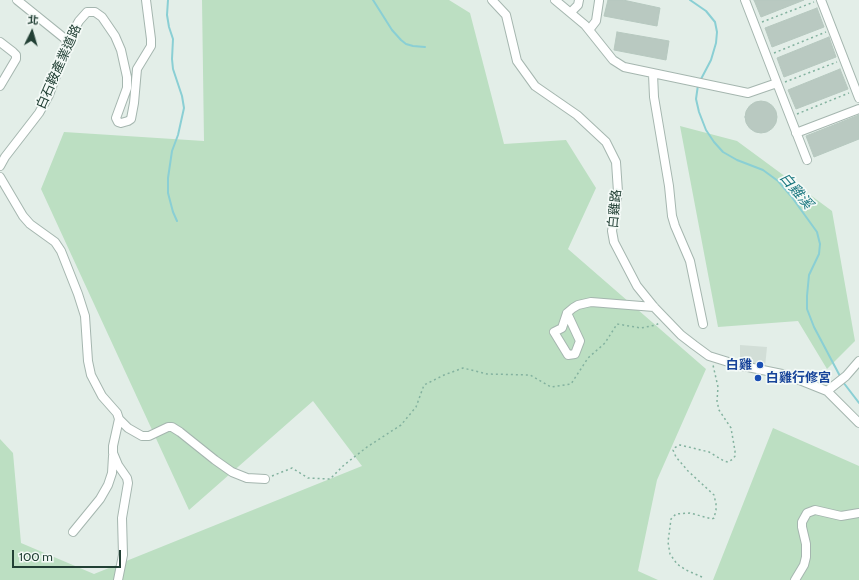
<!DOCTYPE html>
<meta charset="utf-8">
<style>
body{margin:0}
#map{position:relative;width:859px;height:580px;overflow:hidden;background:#e3eee8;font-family:Cabin,"Noto Sans TC",sans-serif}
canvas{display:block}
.north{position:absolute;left:12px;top:12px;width:40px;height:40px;-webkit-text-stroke:3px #f4faf7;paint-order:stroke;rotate:5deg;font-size:11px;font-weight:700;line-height:16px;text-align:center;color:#224035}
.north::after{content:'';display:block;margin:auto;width:14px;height:18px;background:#224035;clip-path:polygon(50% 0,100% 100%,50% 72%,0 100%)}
.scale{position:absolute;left:12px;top:550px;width:109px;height:18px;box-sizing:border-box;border:2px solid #224035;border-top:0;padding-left:5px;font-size:12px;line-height:14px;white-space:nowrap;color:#224035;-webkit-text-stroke:3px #f4faf7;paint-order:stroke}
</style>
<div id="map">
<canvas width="859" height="580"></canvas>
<div class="north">北</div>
<div class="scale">100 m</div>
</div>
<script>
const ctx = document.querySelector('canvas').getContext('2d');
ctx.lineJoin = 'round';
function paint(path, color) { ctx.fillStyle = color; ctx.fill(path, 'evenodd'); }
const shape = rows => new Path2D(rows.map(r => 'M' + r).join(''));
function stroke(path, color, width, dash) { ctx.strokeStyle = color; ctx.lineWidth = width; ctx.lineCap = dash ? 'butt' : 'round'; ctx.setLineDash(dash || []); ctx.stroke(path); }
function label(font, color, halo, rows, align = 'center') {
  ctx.font = font + ' Cabin,"Noto Sans TC",sans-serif'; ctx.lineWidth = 3.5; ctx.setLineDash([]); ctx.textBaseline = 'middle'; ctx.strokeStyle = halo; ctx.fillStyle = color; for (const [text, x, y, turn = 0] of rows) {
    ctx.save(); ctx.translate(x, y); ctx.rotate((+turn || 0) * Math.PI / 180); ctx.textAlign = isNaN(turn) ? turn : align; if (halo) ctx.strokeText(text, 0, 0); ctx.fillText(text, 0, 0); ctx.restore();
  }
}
paint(shape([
 [740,345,767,347,765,367,740,360]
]), '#d2ded7');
paint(shape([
 [202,0,449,0,470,13,504,144,566,140,596,188,568,249,706,369,657,480,638,571,658,580,0,580,0,439,13,453,21,543,94,574,362,466,313,401,189,510,41,189,64,132,204,141],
 [680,126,737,141,832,211,855,341,827,369,798,321,718,327],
 [773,428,859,466,859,580,713,580]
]), '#bcdfc2');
stroke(shape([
 [168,0,167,15,169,27,173,39,172,59,173,69,182,96,184,108,178,135,172,151,168,178,168,193,173,212,177,221],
 [373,0,392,30,401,40,406,44,413,46,425,47],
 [690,0,706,11,715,22,717,32,716,43,711,60,700,81],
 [698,85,696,99,699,112,706,130,714,142,723,152,737,160,763,170,778,181,791,196,817,232,820,244,819,254,809,275,807,296,807,309,814,327,841,378],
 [843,382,859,403]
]), '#8acfd4', 2);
const building = shape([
 [608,0,623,0,660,8,657,26,604,16,608,0],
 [754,0,804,0,761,17,754,0],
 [817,8,824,27,772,47,765,28,817,8],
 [617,32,669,41,666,60,614,50,617,32],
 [829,37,836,57,784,77,777,58,829,37],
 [840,69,848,89,796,109,788,90,840,69],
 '745 117a16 16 0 1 1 32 0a16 16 0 1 1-32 0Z',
 [859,115,859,139,814,157,806,136,859,115]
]);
paint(building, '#b9c9c1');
stroke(building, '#b6c8bf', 1);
const minor = shape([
 [17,0,69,42],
 [492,0,506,15,517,61,535,86,577,115,606,142,616,162,618,192,612,231,614,242,637,286,654,307,681,335,694,345,709,356,738,365,787,375,827,391,859,423],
 [555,0,585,25,613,60,624,67,748,93,777,83,745,0],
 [821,0,859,98],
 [571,12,578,5,579,0],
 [589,30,596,21,599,1],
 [0,42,13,52,16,55,16,59,0,86],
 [653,74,654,97,669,186,672,216,675,226,690,261,703,324],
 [777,83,807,160],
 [796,133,859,109],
 [0,166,5,157,39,113,49,95,71,35,79,21,87,12,95,12,102,17,115,36,121,50,127,77,127,88,116,118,118,122,121,123,128,121,131,119,134,103,137,69,151,46,151,39,146,0],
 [0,177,23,216,30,224,55,242,61,251,78,294,85,316,88,361,91,375,102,396,117,413,119,419,113,446,113,453,118,465,127,478,128,483,122,518,123,555,118,580],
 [567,313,580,341,575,354,568,355,554,332,562,328,567,313,573,308,578,305,591,302,654,307],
 [827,391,846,376,859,361],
 [119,419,128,428,142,436,149,436,168,427,172,427,180,432,215,460,232,472,247,478,265,479],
 [73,532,100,499,108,485,112,473,113,456],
 [795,580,804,565,806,557,806,544,802,527,802,522,807,513,815,510,841,516,859,513]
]);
stroke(minor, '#a5b6af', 10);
stroke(shape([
 [762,22,814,2],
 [774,53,826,32],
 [785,82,837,62],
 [797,114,849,93],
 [272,476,292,468,308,478,330,479,344,465,367,447,401,425,416,407,424,385,444,375,463,368,487,374,530,375,551,387,571,384,588,358,605,343,617,324,641,328,656,325,659,323],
 [702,577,686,570,677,564,670,554,668,542,671,519,676,514,690,513,712,519,714,518,716,510,716,504,714,495,688,471,676,457,673,450,674,448,680,445,701,450,709,452,724,461,728,462,733,459,735,456,735,451,731,428,719,410,717,401,718,387,713,365]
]), '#83b29f', 1.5, [2, 3]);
stroke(minor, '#fff', 8);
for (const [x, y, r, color] of [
 [760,365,4,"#1a4fb4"],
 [758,378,4,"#1a4fb4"]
]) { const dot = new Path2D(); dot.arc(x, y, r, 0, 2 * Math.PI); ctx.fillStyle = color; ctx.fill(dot); stroke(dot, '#f4faf7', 1.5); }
label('13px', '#224035', '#f4faf7', [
 ["白石鞍產業道路",59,67,-66],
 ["白雞路",615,209,-85]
]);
label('bold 13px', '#164399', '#f4faf7', [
 ["白雞",752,365],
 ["白雞行修宮",766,378,"left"]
], 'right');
label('italic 14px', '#1a777f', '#f4faf7', [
 ["白雞溪",796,191,50]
]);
</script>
